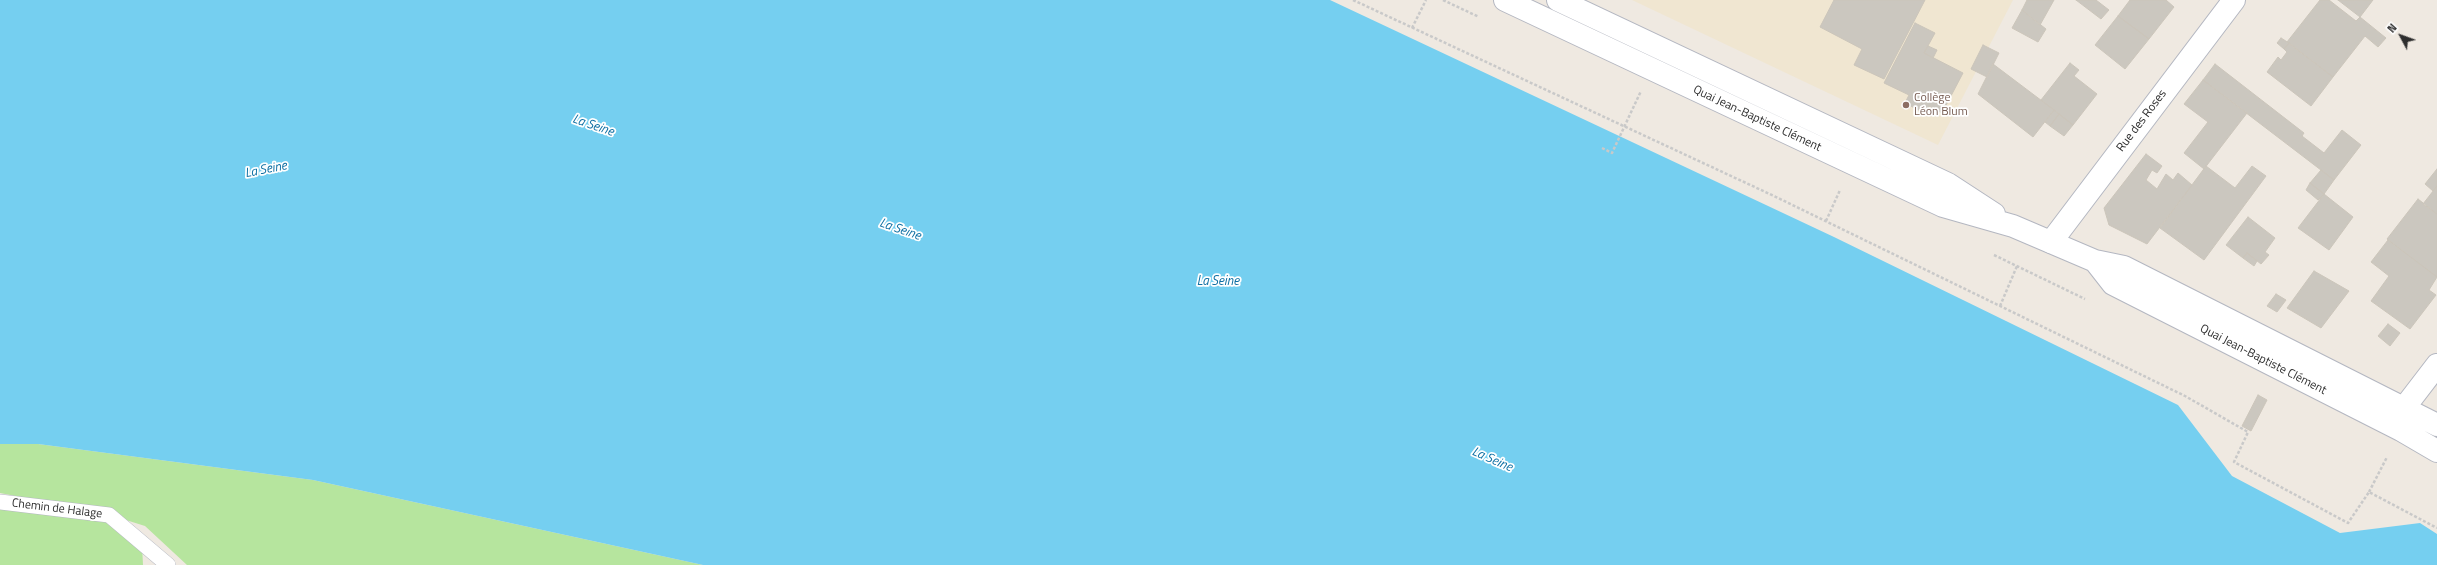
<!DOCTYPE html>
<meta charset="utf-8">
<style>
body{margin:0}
#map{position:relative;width:2437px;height:565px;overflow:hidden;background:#efe9e1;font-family:"Titillium Web",sans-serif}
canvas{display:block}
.north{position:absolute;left:2381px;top:16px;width:40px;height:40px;-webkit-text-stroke:3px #fff;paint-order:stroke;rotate:311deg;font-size:11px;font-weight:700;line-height:16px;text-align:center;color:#2e2e2e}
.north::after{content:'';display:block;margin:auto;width:14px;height:18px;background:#2e2e2e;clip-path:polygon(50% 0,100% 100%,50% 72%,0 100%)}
</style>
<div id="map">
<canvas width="2437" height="565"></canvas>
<div class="north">N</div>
</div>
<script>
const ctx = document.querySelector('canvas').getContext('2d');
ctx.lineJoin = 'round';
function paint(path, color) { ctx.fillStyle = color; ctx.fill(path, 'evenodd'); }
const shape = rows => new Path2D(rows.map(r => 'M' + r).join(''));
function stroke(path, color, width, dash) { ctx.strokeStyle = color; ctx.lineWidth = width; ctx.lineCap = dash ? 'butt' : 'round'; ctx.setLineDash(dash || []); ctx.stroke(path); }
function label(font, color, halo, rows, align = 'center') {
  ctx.font = font + ' "Titillium Web",sans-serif'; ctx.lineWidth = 3.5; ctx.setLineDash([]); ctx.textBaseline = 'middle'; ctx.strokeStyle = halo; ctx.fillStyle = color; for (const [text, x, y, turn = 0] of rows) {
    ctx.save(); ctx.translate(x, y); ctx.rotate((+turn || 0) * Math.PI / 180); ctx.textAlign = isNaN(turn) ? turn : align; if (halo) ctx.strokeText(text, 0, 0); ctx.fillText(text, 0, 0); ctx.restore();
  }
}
paint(shape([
 [1632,0,2013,0,1938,145]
]), '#f0e6d1');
paint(shape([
 [0,444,38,444,313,480,703,565,187,565,145,526,110,515,142,545,143,565,0,565,0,507,103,513,0,493]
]), '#b6e59e');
paint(shape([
 [0,0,1330,0,1834,237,2178,405,2232,476,2340,533,2420,523,2437,534,2437,565,703,565,313,480,38,444,0,444]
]), '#75cff0');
const building = shape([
 [1834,0,1925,0,1884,79,1854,65,1862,49,1820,27,1834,0],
 [2027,0,2054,0,2040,25,2022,10,2027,0],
 [2076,0,2096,0,2109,10,2101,19,2076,0],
 [2130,0,2166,0,2174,7,2149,39,2118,16,2130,0],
 [2320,0,2329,0,2356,21,2360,17,2386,38,2378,47,2365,36,2333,77,2287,42,2320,0],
 [2338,0,2373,0,2360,17,2338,0],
 [2022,10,2046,29,2038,42,2012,28,2022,10],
 [2118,16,2149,39,2125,69,2095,45,2118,16],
 [1915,23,1935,33,1924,53,1963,73,1942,113,1929,106,1926,114,1905,103,1909,95,1884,83,1915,23],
 [2281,38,2289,43,2284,49,2277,43,2281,38],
 [2289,43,2333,77,2311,106,2267,72,2278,57,2281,60,2287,52,2284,49,2289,43],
 [1983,45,1999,53,1987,77,1971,69,1983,45],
 [1928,46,1937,50,1933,58,1924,53,1928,46],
 [2070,63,2079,70,2074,76,2097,94,2073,125,2041,100,2070,63],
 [1993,64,2054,110,2033,137,1978,94,1993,64],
 [2215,64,2304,133,2302,136,2324,153,2342,130,2361,145,2334,180,2203,80,2215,64],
 [2203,80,2247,113,2204,169,2184,153,2208,122,2184,104,2203,80],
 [2054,110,2059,114,2050,126,2045,122,2054,110],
 [2059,114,2073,125,2064,136,2050,126,2059,114],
 [2146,154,2162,166,2157,173,2152,170,2146,180,2157,189,2166,174,2173,180,2178,173,2192,185,2147,244,2109,225,2104,208,2146,154],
 [2206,166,2235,188,2252,166,2266,176,2204,260,2160,228,2206,166],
 [2437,169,2437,186,2433,191,2425,184,2437,169],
 [2321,170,2334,180,2324,194,2310,183,2321,170],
 [2310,183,2324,194,2318,200,2306,190,2310,183],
 [2437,186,2437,214,2423,204,2437,186],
 [2324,194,2353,217,2329,250,2298,228,2324,194],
 [2418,199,2437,214,2437,277,2387,239,2418,199],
 [2248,217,2275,238,2265,252,2269,255,2261,264,2247,253,2243,258,2226,245,2248,217],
 [2388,240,2437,277,2429,290,2436,295,2410,329,2371,301,2389,276,2371,262,2388,240],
 [2247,253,2257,261,2254,266,2243,258,2247,253],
 [2314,271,2349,291,2321,328,2287,308,2314,271],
 [2276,294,2286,300,2277,312,2267,306,2276,294],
 [2388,324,2400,333,2390,346,2378,336,2388,324],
 [2258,395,2267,400,2251,431,2242,426,2258,395]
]);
paint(building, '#cbc7bf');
stroke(building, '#cbc5ba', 1);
const lane = shape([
 [0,502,109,515,168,565]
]);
const street = shape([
 [2051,242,2234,0],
 [2404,408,2437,365]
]);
const secondary = shape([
 [1505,0,1943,206,2013,226,2095,261,2124,267,2437,425],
 [1558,0,1948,184,1994,214],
 [2095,261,2113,284,2401,430,2437,451]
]);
stroke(lane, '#b4b7c1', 16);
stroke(street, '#b4b7c1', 24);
stroke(secondary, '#b4b7c1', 24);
stroke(shape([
 [1353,0,1774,196,2185,396,2248,432,2234,462,2348,523,2369,492,2437,528],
 [1443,0,1479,17],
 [1412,28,1426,0],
 [1826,221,1840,190],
 [1994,255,2085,299],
 [2000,306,2017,266],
 [2369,492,2387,457]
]), '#c9c9c9', 2.5, [3, 2]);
stroke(lane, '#fff', 15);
stroke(street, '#fff', 22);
stroke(secondary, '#fff', 22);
stroke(shape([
 [1602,148,1612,153,1641,91]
]), '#c9c9c9', 2.5, [3, 2]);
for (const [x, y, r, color] of [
 [1906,105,4,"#8d6e63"]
]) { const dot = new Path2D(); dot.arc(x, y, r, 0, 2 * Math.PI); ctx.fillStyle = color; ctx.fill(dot); stroke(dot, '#fff', 1.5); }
label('12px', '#785e54', '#fff', [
 ["Collège",1914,98],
 ["Léon Blum",1914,112]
], 'left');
label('12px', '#2e2e2e', '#fff', [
 ["Quai Jean-Baptiste Clément",1757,119,25],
 ["Rue des Roses",2142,121,-53],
 ["Quai Jean-Baptiste Clément",2263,360,27],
 ["Chemin de Halage",57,509,7]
]);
label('italic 13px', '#0d6fa3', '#fff', [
 ["La Seine",593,126,19],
 ["La Seine",266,170,-11],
 ["La Seine",900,230,19],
 ["La Seine",1218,282],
 ["La Seine",1492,460,24]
]);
</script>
